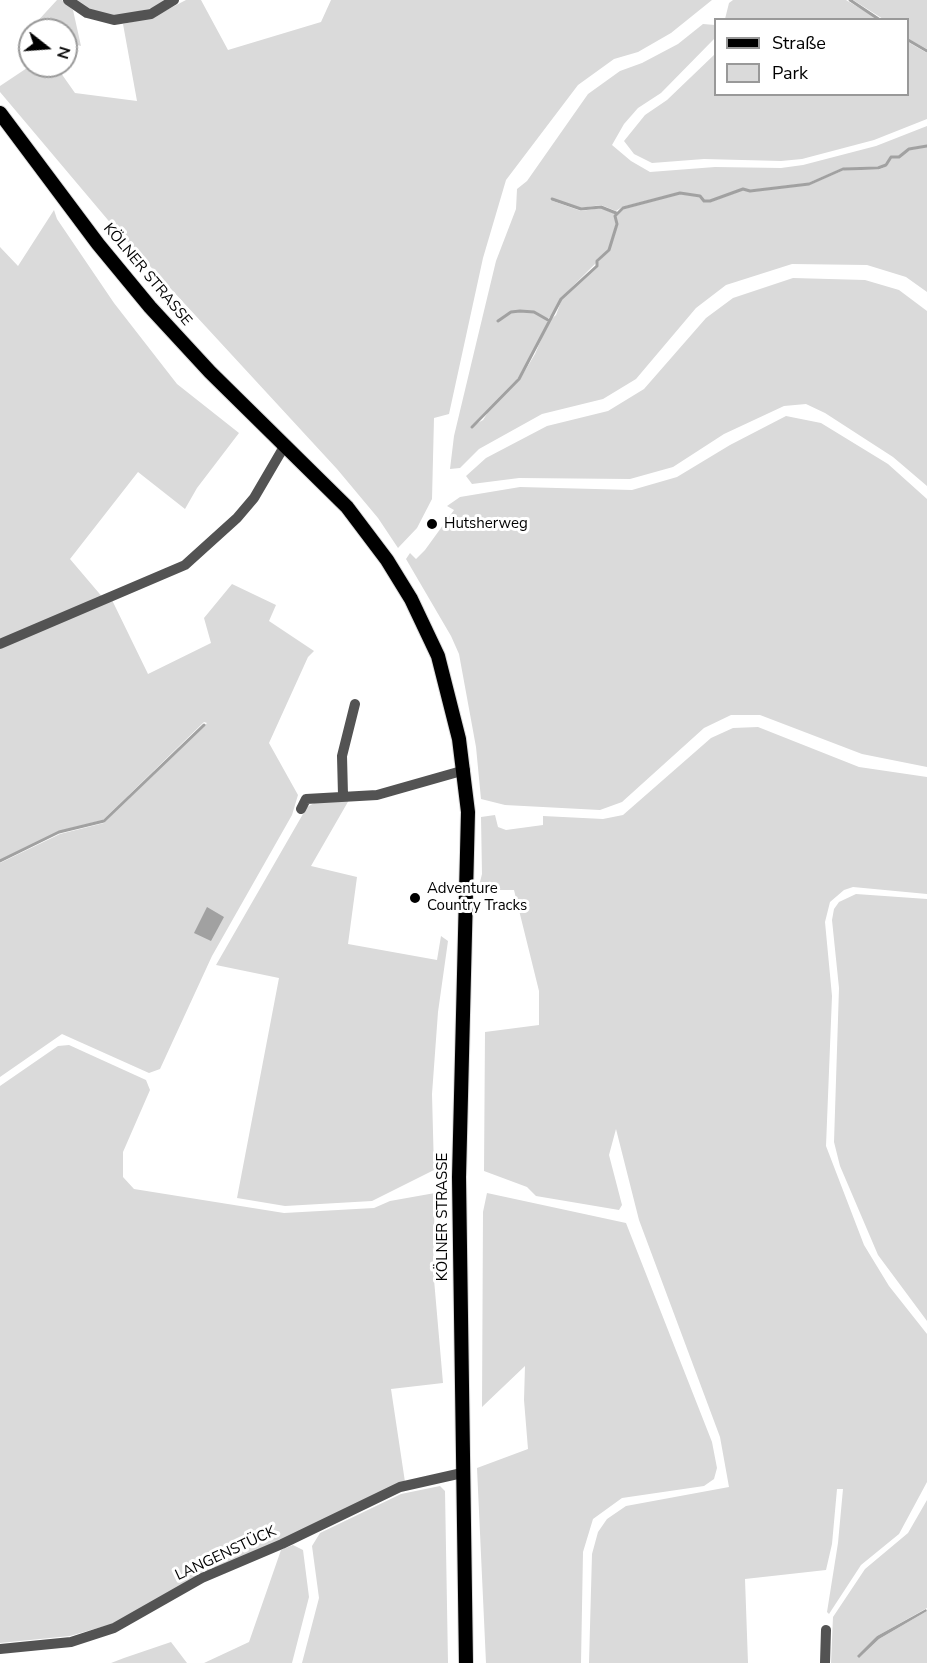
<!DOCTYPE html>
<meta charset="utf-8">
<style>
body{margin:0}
#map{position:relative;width:927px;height:1663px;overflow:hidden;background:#fff;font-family:"Nunito Sans",sans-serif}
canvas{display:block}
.legend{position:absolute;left:714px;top:18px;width:195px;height:78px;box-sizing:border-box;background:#fff;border:2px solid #999;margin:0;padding:8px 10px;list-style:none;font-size:18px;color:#000}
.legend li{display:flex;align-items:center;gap:12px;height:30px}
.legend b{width:30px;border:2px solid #999}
.north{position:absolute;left:18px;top:18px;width:60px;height:60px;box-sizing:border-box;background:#fff;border:2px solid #999;border-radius:50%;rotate:107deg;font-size:16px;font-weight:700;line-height:24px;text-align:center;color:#000}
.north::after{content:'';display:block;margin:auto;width:21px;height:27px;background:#000;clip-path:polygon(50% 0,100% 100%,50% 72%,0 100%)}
</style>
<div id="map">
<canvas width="927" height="1663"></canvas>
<ul class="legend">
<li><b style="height:8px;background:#000"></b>Straße</li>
<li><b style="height:16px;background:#dadada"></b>Park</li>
</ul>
<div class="north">N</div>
</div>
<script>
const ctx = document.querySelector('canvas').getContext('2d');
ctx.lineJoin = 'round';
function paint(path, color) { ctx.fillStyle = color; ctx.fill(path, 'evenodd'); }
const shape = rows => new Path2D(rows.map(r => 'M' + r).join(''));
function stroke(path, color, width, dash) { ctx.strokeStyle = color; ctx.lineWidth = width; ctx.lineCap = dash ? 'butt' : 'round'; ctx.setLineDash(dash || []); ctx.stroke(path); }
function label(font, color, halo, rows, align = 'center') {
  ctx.font = font + ' "Nunito Sans",sans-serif'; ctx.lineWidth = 6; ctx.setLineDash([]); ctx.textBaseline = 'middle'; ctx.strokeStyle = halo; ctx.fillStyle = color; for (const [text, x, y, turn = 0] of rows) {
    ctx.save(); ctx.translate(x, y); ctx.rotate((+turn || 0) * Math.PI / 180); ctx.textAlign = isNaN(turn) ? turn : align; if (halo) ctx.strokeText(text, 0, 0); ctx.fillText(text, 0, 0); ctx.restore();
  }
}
paint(shape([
 [57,0,62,0,73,10,81,46,66,42,66,30,30,30,30,52,23,43,23,37],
 [73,0,167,0,157,7,115,17,90,10],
 [186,0,201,0,228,50,321,22,331,0,712,0,671,33,638,52,614,59,578,85,506,180,483,258,449,414,434,418,432,499,417,528,398,548,378,518,337,469,113,226,0,92,0,86,30,66,56,66,75,93,137,101,123,24,153,17],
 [733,0,846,0,878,19,725,19,729,3],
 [853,0,927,0,927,49,908,39,908,20,883,19],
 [703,24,715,25,714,39,661,93,638,108,624,124,612,145,631,161,650,172,715,167,781,168,803,165,876,146,927,126,927,145,909,148,899,156,890,156,886,164,877,167,843,168,808,183,750,190,743,188,710,200,704,200,699,195,680,192,622,207,616,211,601,205,581,208,551,198,550,200,581,211,601,208,615,214,616,223,609,250,561,298,554,314,547,319,547,326,518,378,470,427,483,420,490,409,520,379,535,354,549,321,556,315,562,299,597,267,598,262,610,250,618,224,616,217,624,209,680,194,700,197,705,202,711,202,743,190,750,192,809,185,844,170,878,170,887,166,891,158,899,157,910,150,927,147,927,292,906,277,867,265,792,264,726,285,696,308,636,379,603,399,542,414,479,449,460,468,450,469,454,436,476,344,496,261,516,209,517,189,527,181,588,94,620,71,642,63,678,44],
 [908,42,927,53,927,119,874,140,802,159,781,161,704,159,652,163,634,154,624,141,645,115,667,100,715,54,716,94,908,94],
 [54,210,57,219,114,303,177,384,239,433,197,488,185,509,138,472,70,559,104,599,0,641,0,247,18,266],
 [793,278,865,280,899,290,927,311,927,486,893,457,825,413,806,404,784,406,724,434,673,467,630,479,519,478,472,484,466,476,486,458,547,426,608,411,644,389,706,318,733,298],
 [786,416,821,423,888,464,927,499,927,767,862,754,760,715,731,715,704,728,622,802,600,810,505,805,481,799,476,747,459,654,451,636,406,559,410,553,416,559,425,550,454,510,447,506,460,497,520,487,632,490,677,477,730,445],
 [232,584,276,605,269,621,314,651,308,657,269,743,298,795,292,815,212,956,160,1069,149,1073,62,1034,0,1077,0,863,60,834,104,823,207,723,204,722,103,820,59,831,0,860,0,647,112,600,148,674,211,643,204,618],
 [758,727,859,767,927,777,927,894,853,887,844,890,830,902,825,922,832,996,826,1146,864,1245,889,1286,927,1334,927,1482,899,1534,861,1565,829,1614,827,1612,838,1543,843,1489,837,1489,832,1544,826,1570,745,1579,748,1663,589,1663,592,1554,598,1532,607,1519,626,1506,729,1487,720,1437,639,1220,616,1129,609,1155,622,1205,619,1210,536,1196,527,1187,484,1171,485,1032,539,1025,539,991,514,890,478,890,482,874,481,817,495,815,498,827,506,830,543,825,543,816,603,819,623,815,711,738,733,728],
 [349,800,311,866,357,877,348,944,437,960,441,936,448,941,438,1012,432,1094,434,1170,372,1201,285,1206,237,1198,279,978,216,965,307,807,318,801],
 [856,894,927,899,927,1321,878,1255,840,1166,834,1142,839,988,832,920,834,909,839,902],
 [69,1045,146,1080,150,1090,123,1152,123,1177,134,1189,284,1213,374,1208,390,1201,435,1193,433,1268,443,1383,391,1389,405,1482,112,1624,70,1636,0,1643,0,1086,58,1046],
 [487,1193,626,1223,712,1442,717,1468,714,1479,704,1486,622,1498,593,1519,583,1552,581,1663,486,1663,477,1468,528,1449,524,1400,525,1366,482,1407,483,1212],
 [440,1486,445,1491,448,1663,302,1663,319,1598,312,1546,320,1533,401,1494],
 [927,1500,927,1608,877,1636,859,1658,879,1639,927,1611,927,1663,831,1663,833,1617,865,1569,908,1533],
 [293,1545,303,1550,309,1597,292,1663,204,1663,249,1642,281,1550],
 [171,1642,187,1663,111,1663,124,1658]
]), '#dadada');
paint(shape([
 [207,907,224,917,211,941,194,933],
 [926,1609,927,1611,879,1639,859,1658,857,1656,877,1636]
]), '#a1a1a1');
stroke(shape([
 [850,0,880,20],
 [908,40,927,51],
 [552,199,581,209,601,207,616,213],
 [498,321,511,312,520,311,534,312,548,320],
 [472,427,519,379,561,299,597,266,597,261,609,250,617,224,615,216,623,208,680,193,700,196,704,201,710,201,743,189,750,191,809,184,843,169,878,168,886,165,891,157,899,157,909,149,927,146],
 [0,861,59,832,104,821,204,725]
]), '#a1a1a1', 3);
const major = shape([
 [0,113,98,244,150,307,210,372,347,507,387,560,411,599,438,656,459,739,468,812,459,1177,466,1663]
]);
stroke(major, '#dbdbdb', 16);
stroke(shape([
 [68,0,87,13,114,20,151,14,174,0],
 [0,644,185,565,237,518,254,498,285,445],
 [343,795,342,756,355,704],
 [301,809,306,799,377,795,465,770],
 [0,1649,71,1642,114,1628,202,1578,282,1544,400,1487,462,1473],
 [825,1663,826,1630]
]), '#535353', 10);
stroke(major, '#000', 14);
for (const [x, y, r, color] of [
 [432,524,6,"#000"],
 [415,898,6,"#000"]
]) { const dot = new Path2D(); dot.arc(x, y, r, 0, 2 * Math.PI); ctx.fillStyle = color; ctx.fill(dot); stroke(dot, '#fff', 2); }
label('15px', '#000', '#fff', [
 ["KÖLNER STRASSE",147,275,50],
 ["KÖLNER STRASSE",443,1217,-90],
 ["LANGENSTÜCK",226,1554,-25]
]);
label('15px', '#000', '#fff', [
 ["Hutsherweg",444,524],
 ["Adventure",427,889],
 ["Country Tracks",427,906]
], 'left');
</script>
